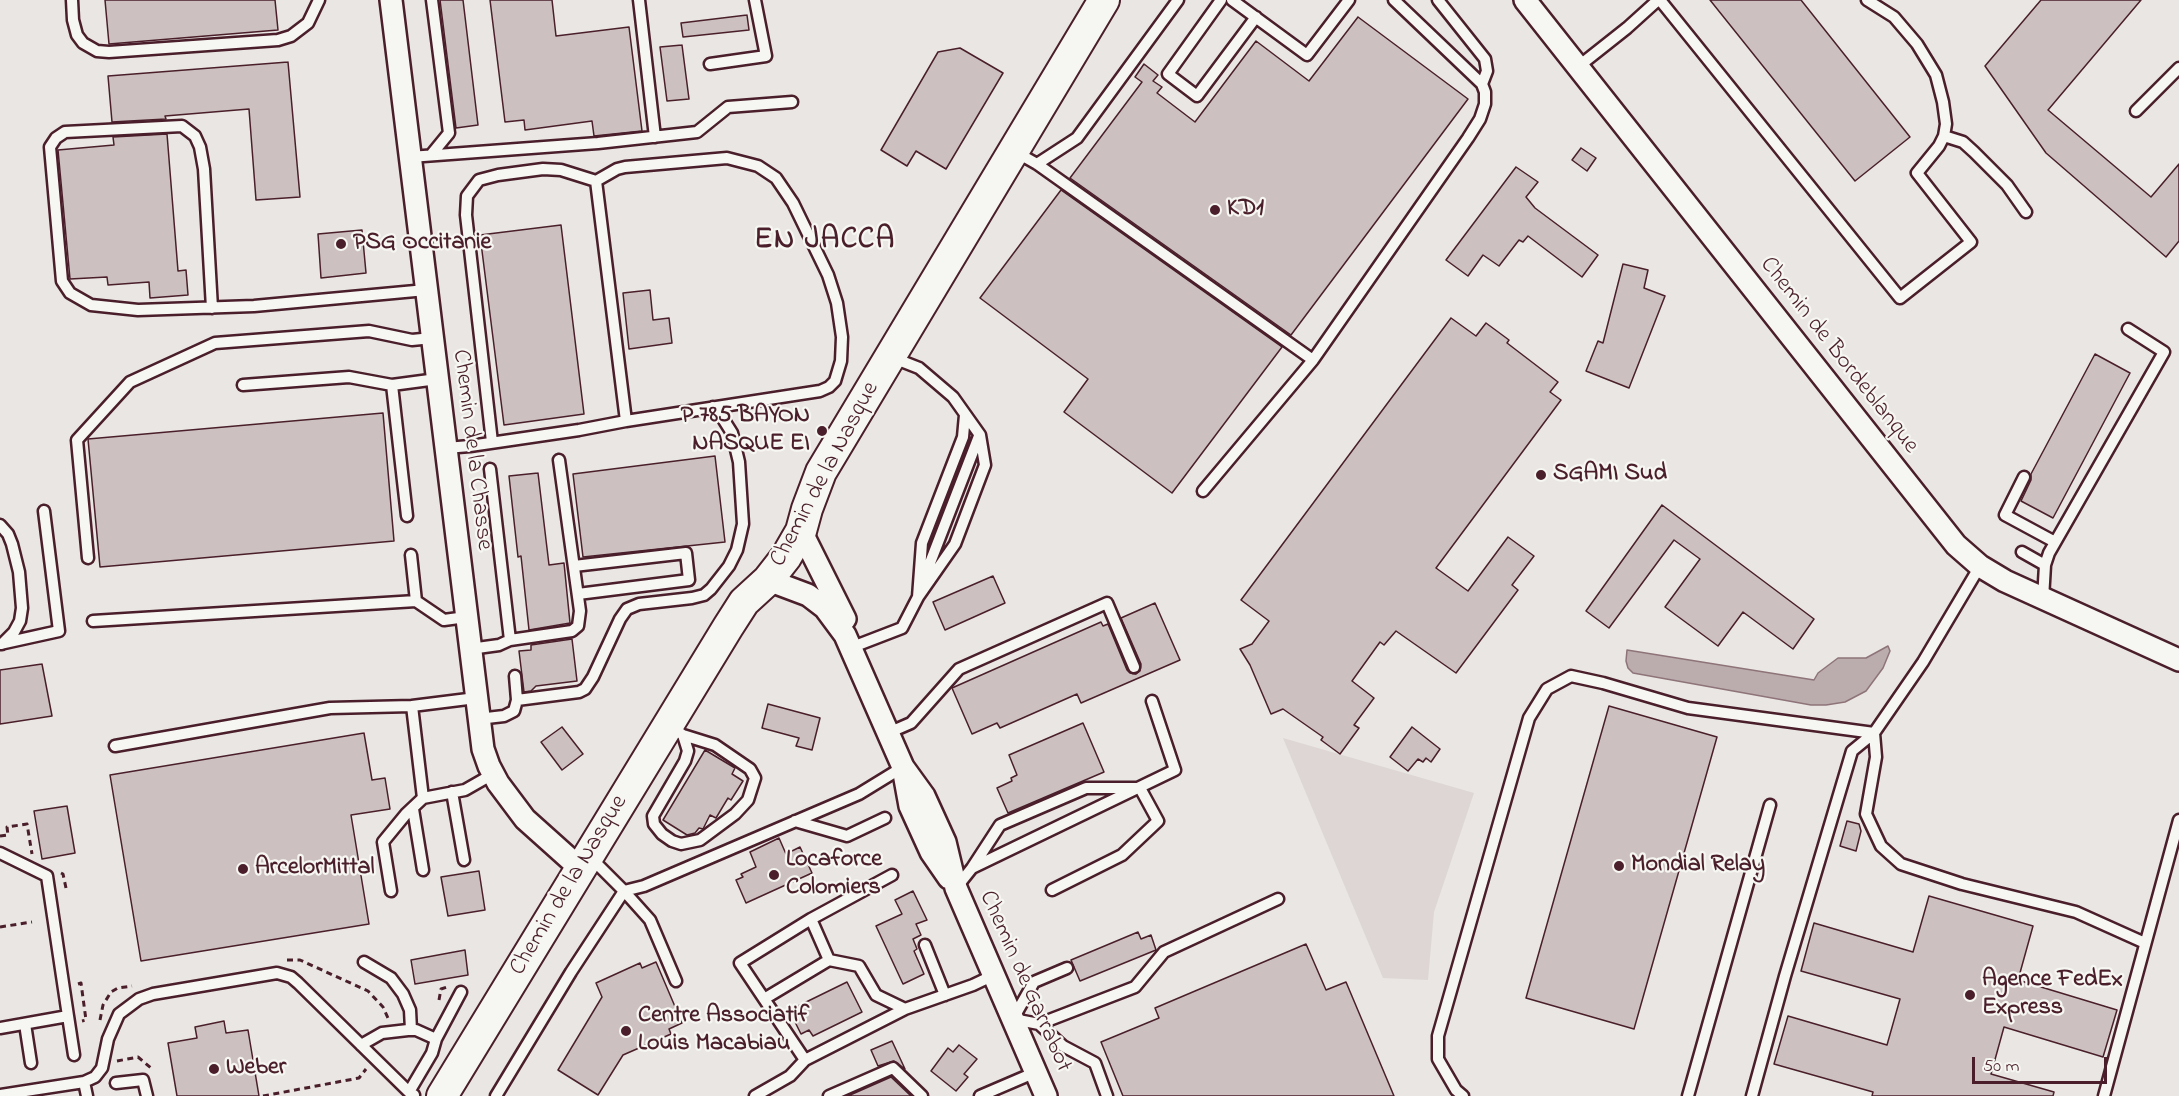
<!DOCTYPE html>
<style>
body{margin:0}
#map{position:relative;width:2179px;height:1096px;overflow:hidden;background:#f6f6f2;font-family:"Indie Flower",sans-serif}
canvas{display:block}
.scale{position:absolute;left:1972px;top:1057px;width:135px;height:27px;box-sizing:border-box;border:3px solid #4a1f2b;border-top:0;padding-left:8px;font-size:18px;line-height:21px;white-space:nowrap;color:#4a1f2b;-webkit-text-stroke:4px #f6f6f2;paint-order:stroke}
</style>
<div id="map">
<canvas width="2179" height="1096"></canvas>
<div class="scale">50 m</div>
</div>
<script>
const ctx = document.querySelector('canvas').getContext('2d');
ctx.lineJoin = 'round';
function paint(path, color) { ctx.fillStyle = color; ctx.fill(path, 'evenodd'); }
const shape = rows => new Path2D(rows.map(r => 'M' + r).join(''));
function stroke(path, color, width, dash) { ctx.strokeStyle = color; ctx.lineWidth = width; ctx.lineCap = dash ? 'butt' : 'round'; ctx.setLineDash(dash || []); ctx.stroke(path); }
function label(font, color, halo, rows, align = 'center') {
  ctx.font = font + ' "Indie Flower",sans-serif'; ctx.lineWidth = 4.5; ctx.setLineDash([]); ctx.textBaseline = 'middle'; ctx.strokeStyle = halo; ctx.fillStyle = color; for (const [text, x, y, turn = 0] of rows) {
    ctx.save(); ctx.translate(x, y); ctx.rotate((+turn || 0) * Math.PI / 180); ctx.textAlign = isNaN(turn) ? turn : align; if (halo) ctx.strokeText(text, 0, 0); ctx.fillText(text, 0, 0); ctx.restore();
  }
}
paint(shape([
 [0,0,2179,0,2179,1096,0,1096]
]), '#e9e6e3');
paint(shape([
 [1283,738,1474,793,1434,912,1428,980,1383,978]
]), '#ddd6d5');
const water = shape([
 [1888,646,1890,651,1883,668,1866,691,1845,702,1826,705,1811,705,1633,673,1628,668,1626,661,1627,650,1814,680,1818,673,1838,658,1866,658,1888,646]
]);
paint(water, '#bbadae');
stroke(water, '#8e747a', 1.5);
const building = shape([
 [105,0,275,0,278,30,109,44,105,0],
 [440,0,463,0,478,125,456,128,440,0],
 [490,0,552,0,556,36,629,27,642,131,594,136,592,121,525,130,524,120,505,122,490,0],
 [1710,0,1801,0,1910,137,1855,181,1710,0],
 [2041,0,2141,0,2048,110,2151,197,2179,164,2179,241,2166,257,2046,153,1985,66,2041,0],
 [747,15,749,30,683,37,681,23,747,15],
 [1358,17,1468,99,1291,335,1070,178,1142,82,1135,77,1144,64,1158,75,1153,81,1162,87,1157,93,1195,122,1256,41,1309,81,1358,17],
 [682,45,689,99,667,101,660,47,682,45],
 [960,48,1003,73,946,169,916,151,907,166,881,150,938,52,960,48],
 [288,62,300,197,256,200,249,109,165,116,166,119,112,122,108,76,288,62],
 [167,134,178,271,186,270,188,295,150,298,149,282,108,285,107,277,70,279,58,150,114,145,113,137,167,134],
 [1581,148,1596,158,1587,171,1572,160,1581,148],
 [1516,167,1538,182,1526,197,1535,208,1598,255,1582,277,1528,236,1523,242,1519,240,1499,266,1483,255,1468,276,1446,260,1516,167],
 [1061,190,1282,347,1172,493,1064,412,1088,379,980,298,1061,190],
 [561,225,584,414,504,425,480,235,561,225],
 [362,230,366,273,321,278,318,234,362,230],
 [1623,264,1648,270,1644,288,1665,296,1629,388,1586,371,1598,341,1603,343,1623,264],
 [650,290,653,320,669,318,672,343,629,349,623,293,650,290],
 [1451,318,1476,336,1486,323,1509,340,1507,343,1558,382,1550,392,1561,400,1436,568,1468,591,1508,537,1534,556,1512,585,1518,590,1456,673,1396,631,1384,645,1380,642,1352,681,1374,698,1354,725,1359,728,1340,754,1321,740,1323,737,1283,709,1271,714,1250,665,1240,649,1252,644,1269,621,1241,600,1451,318],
 [2095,354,2130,373,2053,518,2021,501,2031,480,2031,474,2095,354],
 [383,413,394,541,100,567,88,439,383,413],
 [715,456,725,542,583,557,573,474,715,456],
 [538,473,549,565,564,563,570,623,529,630,521,556,518,557,509,476,538,473],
 [1662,505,1814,619,1793,649,1743,612,1718,646,1665,607,1700,559,1674,540,1609,628,1586,611,1662,505],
 [993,576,1005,603,945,630,933,602,993,576],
 [1155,603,1180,660,1081,703,1077,694,1000,728,997,723,972,734,952,688,1101,622,1103,626,1108,624,1127,670,1130,673,1136,674,1140,671,1141,664,1121,618,1155,603],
 [572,639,577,681,536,686,531,691,524,692,519,651,531,650,531,645,572,639],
 [42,664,52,716,0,724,0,670,42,664],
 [768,704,820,718,812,750,796,746,799,738,762,728,768,704],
 [1609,706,1717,737,1634,1029,1526,998,1609,706],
 [1083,723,1104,772,1008,813,997,788,1012,781,1011,778,1017,775,1009,755,1083,723],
 [562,727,583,754,562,770,541,742,562,727],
 [1412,727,1440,749,1431,762,1426,758,1423,762,1418,759,1408,771,1390,757,1412,727],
 [364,733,372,780,385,778,390,809,351,815,369,924,141,961,110,775,364,733],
 [705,750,735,768,732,774,743,781,731,800,728,798,716,818,710,815,703,829,699,828,695,833,687,835,663,820,705,750],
 [67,806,75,853,42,859,34,811,67,806],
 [1847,821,1859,824,1861,831,1856,851,1840,846,1847,821],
 [779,838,786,854,800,847,812,873,746,903,736,880,743,877,741,874,756,867,750,852,779,838],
 [479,871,485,910,448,916,441,877,479,871],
 [913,891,927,920,916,924,921,935,913,939,917,949,914,951,924,974,903,984,876,926,902,914,895,900,913,891],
 [1929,896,2033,926,2018,980,2117,1010,2103,1057,2004,1027,1991,1074,2054,1092,2053,1096,1872,1096,1873,1092,1774,1064,1788,1016,1887,1045,1900,999,1801,971,1814,923,1913,952,1929,896],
 [1138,932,1141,939,1151,935,1156,950,1080,981,1071,960,1138,932],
 [1306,944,1326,990,1346,982,1394,1096,1123,1096,1101,1042,1159,1018,1155,1008,1306,944],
 [465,950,468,975,415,984,411,960,465,950],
 [656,962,682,1023,669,1029,671,1034,623,1055,598,1095,558,1070,602,997,596,983,640,963,642,968,656,962],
 [847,982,862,1012,813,1036,809,1030,801,1034,791,1014,800,1010,798,1006,847,982],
 [224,1021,226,1033,248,1030,259,1096,177,1096,168,1043,197,1038,195,1027,224,1021],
 [892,1041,905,1069,894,1061,878,1066,871,1050,892,1041],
 [959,1045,977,1059,964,1074,968,1077,956,1091,931,1071,948,1048,953,1052,959,1045],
 [891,1077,911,1096,848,1096,891,1077]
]);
paint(building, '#ccc1c0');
stroke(building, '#4a1f2b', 1.5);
const lane = shape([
 [72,0,73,20,77,35,83,43,97,51,109,52,278,40,291,36,308,23,319,0],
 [639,0,655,137],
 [1221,0,1168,74,1197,96,1256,17],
 [1232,0,1307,55,1349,0],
 [1438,0,1485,59,1487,71,1482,84],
 [1660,0,1900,298,1971,242,1917,173,1939,146,1944,136,1946,124,1943,102,1936,75,1917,44,1894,17,1867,0],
 [710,64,766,56,755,0],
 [1579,66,1627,28,1658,0],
 [2136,111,2179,68],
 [1944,136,1963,142,1974,152,2007,185,2026,212],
 [1014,151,1037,164,1313,360,1468,138,1480,119,1485,104,1485,92,1482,84,1394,0],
 [431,155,449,133,432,0],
 [410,157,598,143,697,132,728,107,792,102],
 [1037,164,1077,138,1178,0],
 [596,181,626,421],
 [212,308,204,169,200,147,195,136,182,126,65,132,56,138,50,147,62,281,70,293,91,305,138,310,254,306,426,290],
 [243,385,349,377,392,385,437,379],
 [392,385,407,516],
 [446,448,470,446,579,430,626,421,820,391,829,387,835,381,841,361,842,337,837,303,828,275,793,203,776,178,758,166,727,158,625,167,617,169,596,181,561,170,543,169,498,175,479,180,467,196,466,215,492,442],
 [2024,477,2005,515,2055,542],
 [1203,491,1313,360],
 [0,525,8,534,12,544,19,572,22,608,20,621,14,632,2,644],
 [2022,552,2045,565,2043,599],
 [411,555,416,601],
 [88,558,77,440,130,382,215,343,369,331,412,340,432,338],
 [2045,565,2049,553,2164,352,2128,329],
 [574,566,686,553,689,580,578,594],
 [923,581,979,436],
 [918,597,922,543,963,437,965,415],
 [93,621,416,601,444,620,466,617],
 [510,640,572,631,578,626,580,611,559,460],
 [0,644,59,631,44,511],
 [850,648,902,628,918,597,955,544,985,465,980,435,953,397,919,368,891,357],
 [470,649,499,645,510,640,490,469],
 [476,698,412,706,423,798,465,790,493,774],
 [517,700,579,692,585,689,593,677,620,619,627,609,639,604,692,598,704,595,711,589,729,566,737,550,743,524,739,462,732,433,720,414,713,407],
 [478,719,504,716,514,711,517,700,515,676],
 [670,726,683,735,715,745,750,769,755,778,748,800,735,814,700,840,681,844,672,841,662,834,654,824,653,816,685,761,688,751,683,735],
 [888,733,911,723,959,669,1107,603,1134,667],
 [115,746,330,708,412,706],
 [452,792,464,860],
 [413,809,423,870],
 [795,821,847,836,885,818],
 [0,853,47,876,68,1016,0,1028],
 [972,868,1000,825,1086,788,1140,788,1158,821,1122,855,1052,890],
 [892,875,811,919,829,960,859,966,876,995,905,1009,973,985,994,975],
 [956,888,972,868,1175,770,1152,701],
 [391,891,383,842,406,814,423,798],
 [811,919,740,963,805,1060,905,1009],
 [925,945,945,995],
 [364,962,391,978,403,994,410,1010,411,1030],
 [1067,968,1034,982,1013,1019,1039,1024,1135,987,1164,952,1278,899],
 [676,981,650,920,624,891,644,886,859,794,903,767],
 [764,999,829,960],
 [68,1016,74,1055],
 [25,1024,31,1063],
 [1039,1024,1063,1046,1095,1063,1107,1096],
 [361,1045,382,1033,408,1030,416,1030,436,1039],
 [84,1082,87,1096],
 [116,1083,143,1080,147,1096],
 [0,1095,84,1082,95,1077,102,1068,108,1039,119,1014,139,999,153,994,277,973,291,977,298,983,409,1092],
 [414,1095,409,1092,432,1053,436,1039,461,992],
 [496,1096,571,972,624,891,589,856],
 [755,1096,790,1076,805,1060],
 [829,1096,893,1068,922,1096],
 [980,1096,1036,1072],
 [1463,1096,1456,1090,1438,1059,1438,1036,1529,718,1547,689,1571,676,1603,683,1688,708,1874,733,1876,757,1866,814,1881,846,1901,864,1962,884,2076,912,2145,943],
 [1688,1096,1770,805],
 [1752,1096,1785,976,1852,751,1874,733,1923,662,1980,566],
 [2104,1096,2179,820]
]);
const street = shape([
 [391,0,483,749,489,766,498,783,525,819,573,862,582,868],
 [1525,0,1956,545,1980,566,2005,581,2179,660],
 [801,531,845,619],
 [768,580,808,595,825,608,845,635,903,767,924,796,945,842,956,888,1046,1096],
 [904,773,910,806,931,852,949,878]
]);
const secondary = shape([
 [442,1096,728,627,744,602,768,580,786,557,801,531,807,509,821,472,1104,0]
]);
stroke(lane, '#4a1f2b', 15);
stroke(street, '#4a1f2b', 26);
stroke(secondary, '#4a1f2b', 34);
stroke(shape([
 [0,836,8,835,7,827,27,824,32,854],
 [61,873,63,874,66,888,62,889],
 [0,927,32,922],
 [287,960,300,960,368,991,383,1007,388,1018],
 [78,984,81,983,86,1020,82,1021],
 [439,1000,441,989,447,987],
 [100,1020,103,1005,111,992,118,988,132,986],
 [117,1061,138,1057,151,1068],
 [263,1096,359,1078,366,1069]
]), '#4a1f2b', 3, [6, 4.5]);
stroke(lane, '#f6f6f2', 10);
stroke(street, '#f6f6f2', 21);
stroke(secondary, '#f6f6f2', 30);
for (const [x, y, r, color] of [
 [1215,210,6,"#4a1f2b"],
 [341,244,6,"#4a1f2b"],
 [822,431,6,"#4a1f2b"],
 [1541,475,6,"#4a1f2b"],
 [1619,866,6,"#4a1f2b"],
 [243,869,6,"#4a1f2b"],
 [774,875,6,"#4a1f2b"],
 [1970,995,6,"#4a1f2b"],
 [626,1031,6,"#4a1f2b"],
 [214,1069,6,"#4a1f2b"]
]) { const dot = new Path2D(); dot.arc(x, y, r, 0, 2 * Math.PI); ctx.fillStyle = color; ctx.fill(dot); stroke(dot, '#f6f6f2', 2); }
label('bold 24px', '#4a1f2b', '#f6f6f2', [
 ["KD1",1227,210],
 ["PSG Occitanie",353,244],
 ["P 785 BAYON",810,417,"right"],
 ["NASQUE EI",810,445,"right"],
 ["SGAMI Sud",1553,475],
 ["Locaforce",786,861],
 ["Colomiers",786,889],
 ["Mondial Relay",1631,866],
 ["ArcelorMittal",255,869],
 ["Agence FedEx",1982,981],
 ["Express",1982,1009],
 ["Centre Associatif",638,1017],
 ["Louis Macabiau",638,1045],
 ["Weber",226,1069]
], 'left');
label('24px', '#4a1f2b', '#f6f6f2', [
 ["Chemin de Bordeblanque",1838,356,52],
 ["Chemin de la Chasse",471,450,83],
 ["Chemin de la Nasque",826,475,-62],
 ["Chemin de la Nasque",570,886,-59],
 ["Chemin de Garrabot",1024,982,66]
]);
ctx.letterSpacing = '1.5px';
label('bold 30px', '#4a1f2b', '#f6f6f2', [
 ["EN JACCA",825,242]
]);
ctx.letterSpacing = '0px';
</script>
